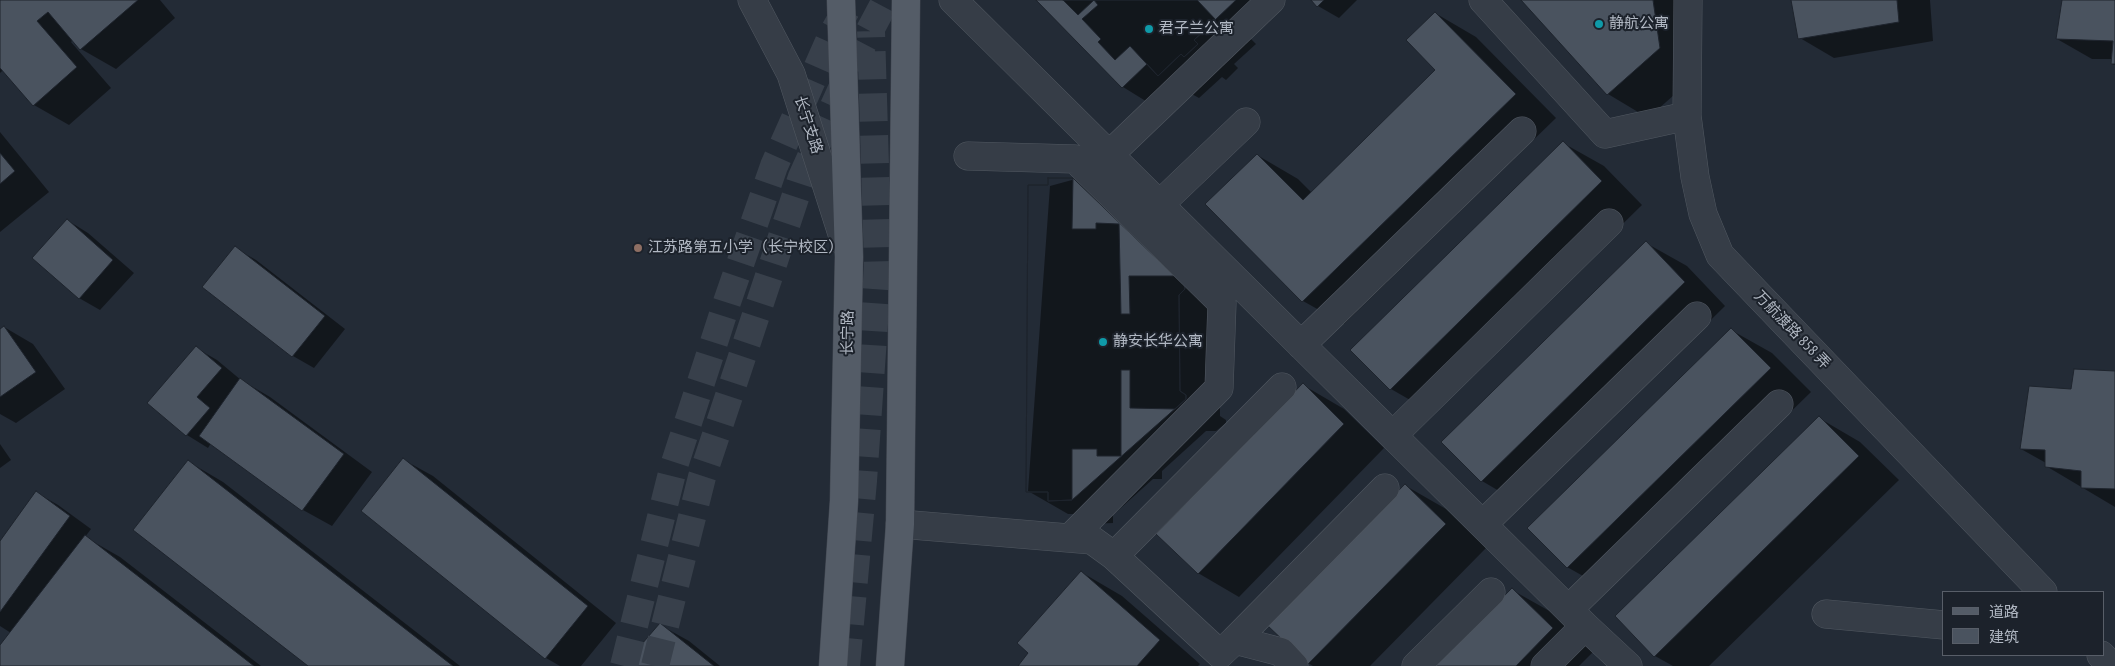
<!DOCTYPE html>
<meta charset="utf-8">
<style>
body{margin:0}
#map{position:relative;width:2115px;height:666px;overflow:hidden;background:#232b36;font-family:"PT Sans Narrow","Noto Sans SC",sans-serif}
canvas{display:block}
.legend{position:absolute;left:1942px;top:591px;width:162px;height:65px;box-sizing:border-box;background:#1c222b;border:1px solid #585e68;margin:0;padding:6px 9px;list-style:none;font-size:15px;color:#b1b8c3}
.legend li{display:flex;align-items:center;gap:10px;height:25px}
.legend b{width:25px;border:1px solid #585e68}
</style>
<div id="map">
<canvas width="2115" height="666"></canvas>
<ul class="legend">
<li><b style="height:6px;background:#545c67"></b>道路</li>
<li><b style="height:14px;background:#4a535f"></b>建筑</li>
</ul>
</div>
<script>
const ctx = document.querySelector('canvas').getContext('2d');
ctx.lineJoin = 'round';
function paint(path, color) { ctx.fillStyle = color; ctx.fill(path, 'evenodd'); }
const shape = rows => new Path2D(rows.map(r => 'M' + r).join(''));
function stroke(path, color, width, dash) { ctx.strokeStyle = color; ctx.lineWidth = width; ctx.lineCap = dash ? 'butt' : 'round'; ctx.setLineDash(dash || []); ctx.stroke(path); }
function label(font, color, halo, rows, align = 'center') {
  ctx.font = font + ' "PT Sans Narrow","Noto Sans SC",sans-serif'; ctx.lineWidth = 4; ctx.setLineDash([]); ctx.textBaseline = 'middle'; ctx.strokeStyle = halo; ctx.fillStyle = color; for (const [text, x, y, turn = 0] of rows) {
    ctx.save(); ctx.translate(x, y); ctx.rotate((+turn || 0) * Math.PI / 180); ctx.textAlign = isNaN(turn) ? turn : align; if (halo) ctx.strokeText(text, 0, 0); ctx.fillText(text, 0, 0); ctx.restore();
  }
}
paint(shape([
 [0,0,160,0,175,18,116,69,81,49,73,40,71,42,111,88,69,125,34,105,3,70,0,73],
 [1037,0,1265,0,1278,13,1251,39,1256,44,1234,64,1238,68,1226,80,1222,77,1199,98,1179,87,1157,108,1123,87],
 [1313,0,1357,0,1339,18,1318,6],
 [1522,0,1690,0,1700,72,1648,118,1608,94],
 [1792,0,1930,0,1933,41,1834,58,1800,38],
 [2063,0,2115,0,2115,65,2112,64,2113,59,2092,59,2057,39],
 [1435,13,1476,37,1556,118,1344,324,1303,301,1257,155,1298,179,1312,193,1437,70],
 [0,132,49,192,0,232],
 [1563,143,1604,166,1642,205,1431,412,1391,389],
 [1072,180,1113,203,1219,318,1220,416,1226,420,1226,423,1216,431,1206,431,1162,471,1162,479,1153,479,1113,515,1113,523,1090,524,1074,514,1068,514,1028,491,1050,186],
 [67,220,88,233,134,273,100,310,79,298],
 [1646,243,1687,266,1725,306,1523,505,1482,481],
 [235,248,256,260,345,329,314,368,293,356,204,287],
 [4,327,33,344,65,389,16,423,0,414,0,330],
 [1731,330,1772,353,1811,392,1608,590,1567,567],
 [196,348,217,360,241,380,270,397,372,472,332,526,303,510,211,443,208,448,187,435,148,403],
 [2115,372,2115,507,2046,466,2046,463,2021,449,2072,391],
 [1303,385,1344,409,1384,448,1239,597,1198,573],
 [1819,418,1860,442,1899,480,1709,666,1673,666,1655,656],
 [0,444,11,460,0,468],
 [404,460,433,476,616,623,581,666,560,666,546,658],
 [189,462,223,482,460,666,310,666],
 [1406,486,1446,509,1486,548,1370,666,1313,666,1308,663],
 [37,493,58,505,91,529,85,537,120,557,261,666,0,666,0,647,11,633,0,626,0,543],
 [1081,572,1122,596,1200,664,1198,666,1020,666],
 [1512,590,1553,613,1593,652,1579,666,1437,666],
 [660,625,689,641,720,666,625,666]
]), '#0007');
const building = shape([
 [0,0,138,0,80,50,48,12,37,21,77,67,33,106,0,68,0,0],
 [1036,0,1236,0,1194,40,1198,44,1184,57,1181,54,1158,76,1147,64,1122,88,1036,0],
 [1063,0,1094,0,1078,15,1063,0],
 [1094,0,1197,0,1216,20,1194,40,1198,44,1184,57,1181,54,1158,76,1130,46,1115,60,1098,42,1101,39,1082,19,1098,5,1094,0],
 [1311,0,1324,0,1317,7,1311,0],
 [1521,0,1653,0,1660,48,1607,95,1521,0],
 [1791,0,1897,0,1899,22,1798,39,1791,0],
 [2062,0,2115,0,2115,64,2111,64,2113,41,2056,39,2062,0],
 [1435,12,1516,94,1302,302,1205,204,1257,154,1303,200,1435,70,1406,40,1435,12],
 [1563,141,1602,181,1390,390,1350,350,1563,141],
 [0,153,15,171,0,184,0,153],
 [1048,178,1073,178,1072,229,1096,229,1096,223,1119,224,1121,314,1130,314,1129,276,1174,276,1184,285,1185,289,1179,295,1180,391,1186,395,1186,399,1175,409,1130,408,1130,370,1121,370,1121,456,1097,456,1097,449,1072,449,1072,500,1048,501,1048,492,1026,492,1028,185,1048,185,1048,178],
 [1048,178,1073,178,1184,285,1185,289,1179,295,1180,391,1186,395,1186,399,1072,500,1048,501,1048,492,1026,492,1028,185,1048,185,1048,178],
 [67,219,113,260,79,299,32,258,67,219],
 [1646,241,1685,282,1481,482,1441,442,1646,241],
 [235,246,325,316,292,357,202,287,235,246],
 [4,326,36,372,0,397,0,329,4,326],
 [1731,328,1771,368,1567,568,1527,528,1731,328],
 [196,346,222,368,197,397,210,408,186,436,147,403,196,346],
 [2074,369,2115,371,2115,489,2081,488,2081,471,2045,467,2045,450,2020,449,2029,386,2071,389,2074,369],
 [240,378,344,454,302,511,199,436,240,378],
 [1303,383,1344,424,1198,574,1156,534,1303,383],
 [1819,416,1859,456,1654,657,1615,616,1819,416],
 [403,458,588,606,545,659,361,511,403,458],
 [188,460,453,666,308,666,133,530,188,460],
 [1405,484,1446,524,1308,664,1267,625,1405,484],
 [36,491,70,516,0,612,0,541,36,491],
 [85,535,254,666,0,666,0,645,85,535],
 [1081,571,1160,640,1137,666,1018,666,1028,653,1017,643,1081,571],
 [1512,588,1553,628,1516,666,1435,666,1512,588],
 [660,623,714,666,623,666,660,623]
]);
paint(building, '#4a535f');
stroke(building, '#1e242d', 1);
stroke(shape([
 [624,666,673,469,727,302,774,166,831,37,846,10],
 [655,666,702,477,802,177,859,51,886,0],
 [846,666,863,481,878,266,871,31]
]), '#38404b', 28, [28, 14]);
const minor = shape([
 [752,0,791,74,845,243],
 [953,0,1585,626,1628,666],
 [1483,0,1605,134,1687,116],
 [1688,0,1687,116,1695,177,1703,214,1720,255,2043,592],
 [1110,154,1271,0],
 [968,156,1075,159,1222,303,1219,388,1070,538],
 [1160,204,1246,122],
 [1301,345,1522,131],
 [1393,435,1609,223],
 [900,524,1092,540,1114,556,1220,654,1235,640,1281,652,1294,666],
 [1483,524,1697,316],
 [1114,556,1282,387],
 [1569,609,1779,404],
 [1826,614,1944,625],
 [1235,640,1385,488],
 [2101,655,2112,666],
 [1416,666,1491,592],
 [1545,666,1585,626]
]);
const major = shape([
 [833,666,844,501,849,257,841,0],
 [890,666,900,524,906,0]
]);
stroke(minor, '#515861', 29);
stroke(major, '#404650', 29);
stroke(minor, '#363d47', 28);
stroke(major, '#545c67', 28);
for (const [x, y, r, color] of [
 [1599,24,5,"#0f9aa8"],
 [1149,29,5,"#0f9aa8"],
 [638,248,5,"#8d6e63"],
 [1103,342,5,"#0f9aa8"]
]) { const dot = new Path2D(); dot.arc(x, y, r, 0, 2 * Math.PI); ctx.fillStyle = color; ctx.fill(dot); stroke(dot, '#1c222b', 2); }
label('15px', '#b1b8c3', '#1c222b', [
 ["静航公寓",1609,24],
 ["君子兰公寓",1159,29],
 ["江苏路第五小学（长宁校区）",648,248],
 ["静安长华公寓",1113,342]
], 'left');
label('15px', '#b1b8c3', '#1c222b', [
 ["长宁支路",808,125,72],
 ["万航渡路 858 弄",1792,330,46],
 ["长宁路",848,333,-89]
]);
</script>
